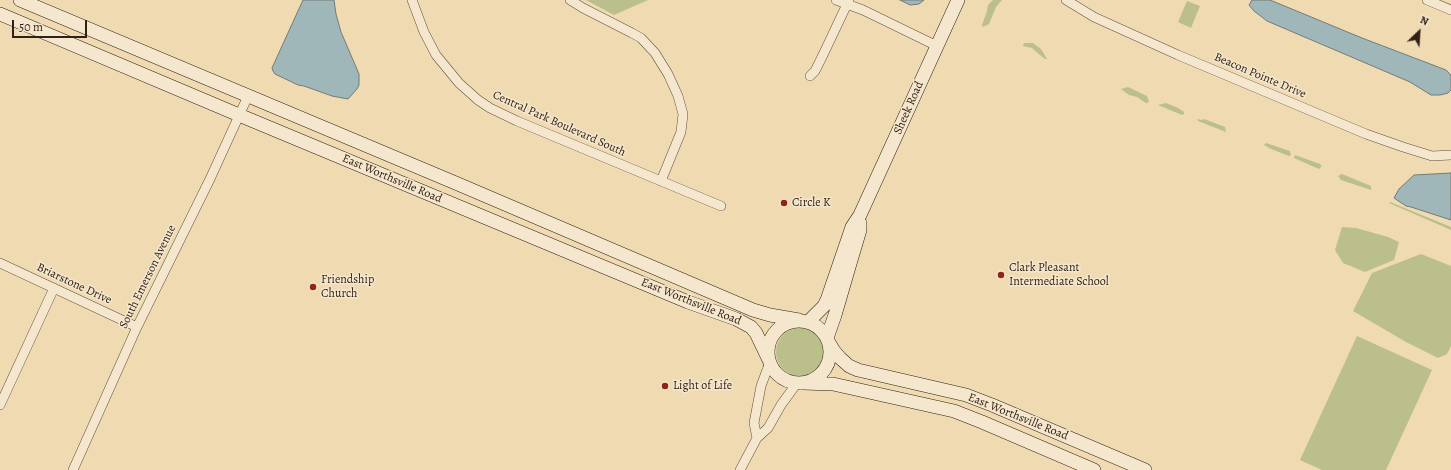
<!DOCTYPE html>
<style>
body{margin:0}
#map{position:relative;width:1451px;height:470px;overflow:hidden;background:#efdab2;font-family:Alegreya,serif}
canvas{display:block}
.north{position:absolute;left:1399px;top:12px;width:40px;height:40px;-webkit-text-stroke:3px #f5e7cd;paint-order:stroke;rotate:25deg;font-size:11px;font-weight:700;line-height:16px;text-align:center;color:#302114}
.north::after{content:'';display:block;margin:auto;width:14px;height:18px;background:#302114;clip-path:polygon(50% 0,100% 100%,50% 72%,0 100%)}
.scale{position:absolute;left:12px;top:20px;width:75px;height:18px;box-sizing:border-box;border:2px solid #302114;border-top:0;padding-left:5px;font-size:12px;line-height:14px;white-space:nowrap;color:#302114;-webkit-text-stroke:3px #f5e7cd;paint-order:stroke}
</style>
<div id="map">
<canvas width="1451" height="470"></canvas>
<div class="north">N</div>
<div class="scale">50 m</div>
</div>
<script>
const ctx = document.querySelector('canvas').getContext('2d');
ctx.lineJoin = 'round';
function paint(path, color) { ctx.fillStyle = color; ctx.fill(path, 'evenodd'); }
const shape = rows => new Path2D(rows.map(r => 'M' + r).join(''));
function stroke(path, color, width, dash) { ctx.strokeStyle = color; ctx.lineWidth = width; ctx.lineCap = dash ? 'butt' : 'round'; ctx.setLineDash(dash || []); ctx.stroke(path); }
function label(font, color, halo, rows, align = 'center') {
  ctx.font = font + ' Alegreya,serif'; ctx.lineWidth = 3; ctx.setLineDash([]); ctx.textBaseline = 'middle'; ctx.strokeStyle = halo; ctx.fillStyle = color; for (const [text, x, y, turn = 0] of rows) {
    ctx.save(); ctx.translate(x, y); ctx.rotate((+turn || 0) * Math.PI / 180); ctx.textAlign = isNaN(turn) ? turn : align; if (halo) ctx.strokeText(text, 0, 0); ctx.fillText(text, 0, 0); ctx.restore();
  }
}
paint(shape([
 [586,0,648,0,614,15],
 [993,0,1002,0,996,7,989,24,983,27,982,25,987,11,988,5],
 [1187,1,1200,6,1191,28,1178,22],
 [1024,43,1033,43,1041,49,1047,59,1045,59,1040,55,1032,48,1023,46],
 [1128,87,1147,96,1149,102,1146,103,1137,97,1129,95,1121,89],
 [1166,103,1178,108,1184,112,1184,114,1182,115,1158,105],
 [1197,119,1202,120,1204,119,1225,127,1226,132,1198,121],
 [1266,143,1290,151,1291,155,1289,156,1271,149,1264,145],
 [1295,155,1320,164,1322,166,1319,169,1294,158],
 [1342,174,1371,186,1371,190,1341,180,1338,176],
 [1390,202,1451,227,1451,230,1389,203],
 [1342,227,1356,228,1388,237,1399,242,1394,260,1365,272,1343,263,1335,250],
 [1421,254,1451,266,1451,346,1447,354,1438,358,1406,342,1353,311,1372,273],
 '776 352a24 24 0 1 1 48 0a24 24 0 1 1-48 0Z',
 [1357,336,1432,370,1386,470,1322,470,1300,460]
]), '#babf8c');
const water = shape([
 [303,0,334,0,336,14,341,32,359,74,359,85,357,89,348,99,332,96,304,86,298,85,275,74,273,71,272,68,303,0],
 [900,0,924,0,919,4,910,5,900,0],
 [1252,0,1270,0,1362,38,1446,70,1451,75,1451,90,1448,93,1440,95,1431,95,1410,82,1267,21,1254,11,1249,5,1252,0],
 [1451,173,1451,220,1411,207,1406,206,1394,198,1399,189,1414,175,1451,173]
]);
paint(water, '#a0b7b9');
stroke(water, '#737b77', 1);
const street = shape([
 [412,0,424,32,436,55,459,83,478,100,490,108,517,121,721,206],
 [570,0,583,8,632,33,641,38,655,53,668,74,678,96,683,114,681,132,661,181],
 [836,0,863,10,937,46],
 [1066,0,1094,17,1178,55,1366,134,1403,147,1432,156,1451,155],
 [1427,0,1451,10],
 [810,76,815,71,822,57,849,0],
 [0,263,137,327],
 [0,405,54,288],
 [757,438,754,423,761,386,770,362],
 [73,470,137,327,210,179,248,96],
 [740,470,757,438,768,428,781,405,797,383]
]);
const secondary = shape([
 [20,0,458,184,753,310,770,315,799,320],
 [0,14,239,115,688,302,736,319,751,327,756,333,768,358],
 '768 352a31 31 0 1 1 62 0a31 31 0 1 1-62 0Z',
 [808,322,824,306,827,300,852,227,860,215,958,0],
 [827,338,835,315,849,267,860,230,860,223],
 [828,341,834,351,840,358,849,366,858,370,966,395,992,405,1145,470],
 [803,383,833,384,954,411,982,422,1094,470]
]);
stroke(street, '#604f3c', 10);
stroke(secondary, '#302114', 14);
stroke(street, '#f5e7cd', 9);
stroke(secondary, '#f5e7cd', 13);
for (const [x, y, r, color] of [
 [784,203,4,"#8f2418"],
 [1001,275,4,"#8f2418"],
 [313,287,4,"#8f2418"],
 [665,386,4,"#8f2418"]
]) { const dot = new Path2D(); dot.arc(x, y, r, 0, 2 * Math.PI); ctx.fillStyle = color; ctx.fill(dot); stroke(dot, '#f5e7cd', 1.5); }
label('12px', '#302114', '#f5e7cd', [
 ["Beacon Pointe Drive",1260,76,23],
 ["Sheek Road",909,108,-66],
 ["Central Park Boulevard South",559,124,24],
 ["East Worthsville Road",392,179,23],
 ["South Emerson Avenue",148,277,-64],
 ["Briarstone Drive",74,284,25],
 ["East Worthsville Road",691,302,22],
 ["East Worthsville Road",1018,417,22]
]);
label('12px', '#302114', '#f5e7cd', [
 ["Circle K",792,203],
 ["Clark Pleasant",1009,268],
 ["Intermediate School",1009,282],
 ["Friendship",321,280],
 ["Church",321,294],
 ["Light of Life",673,386]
], 'left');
</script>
